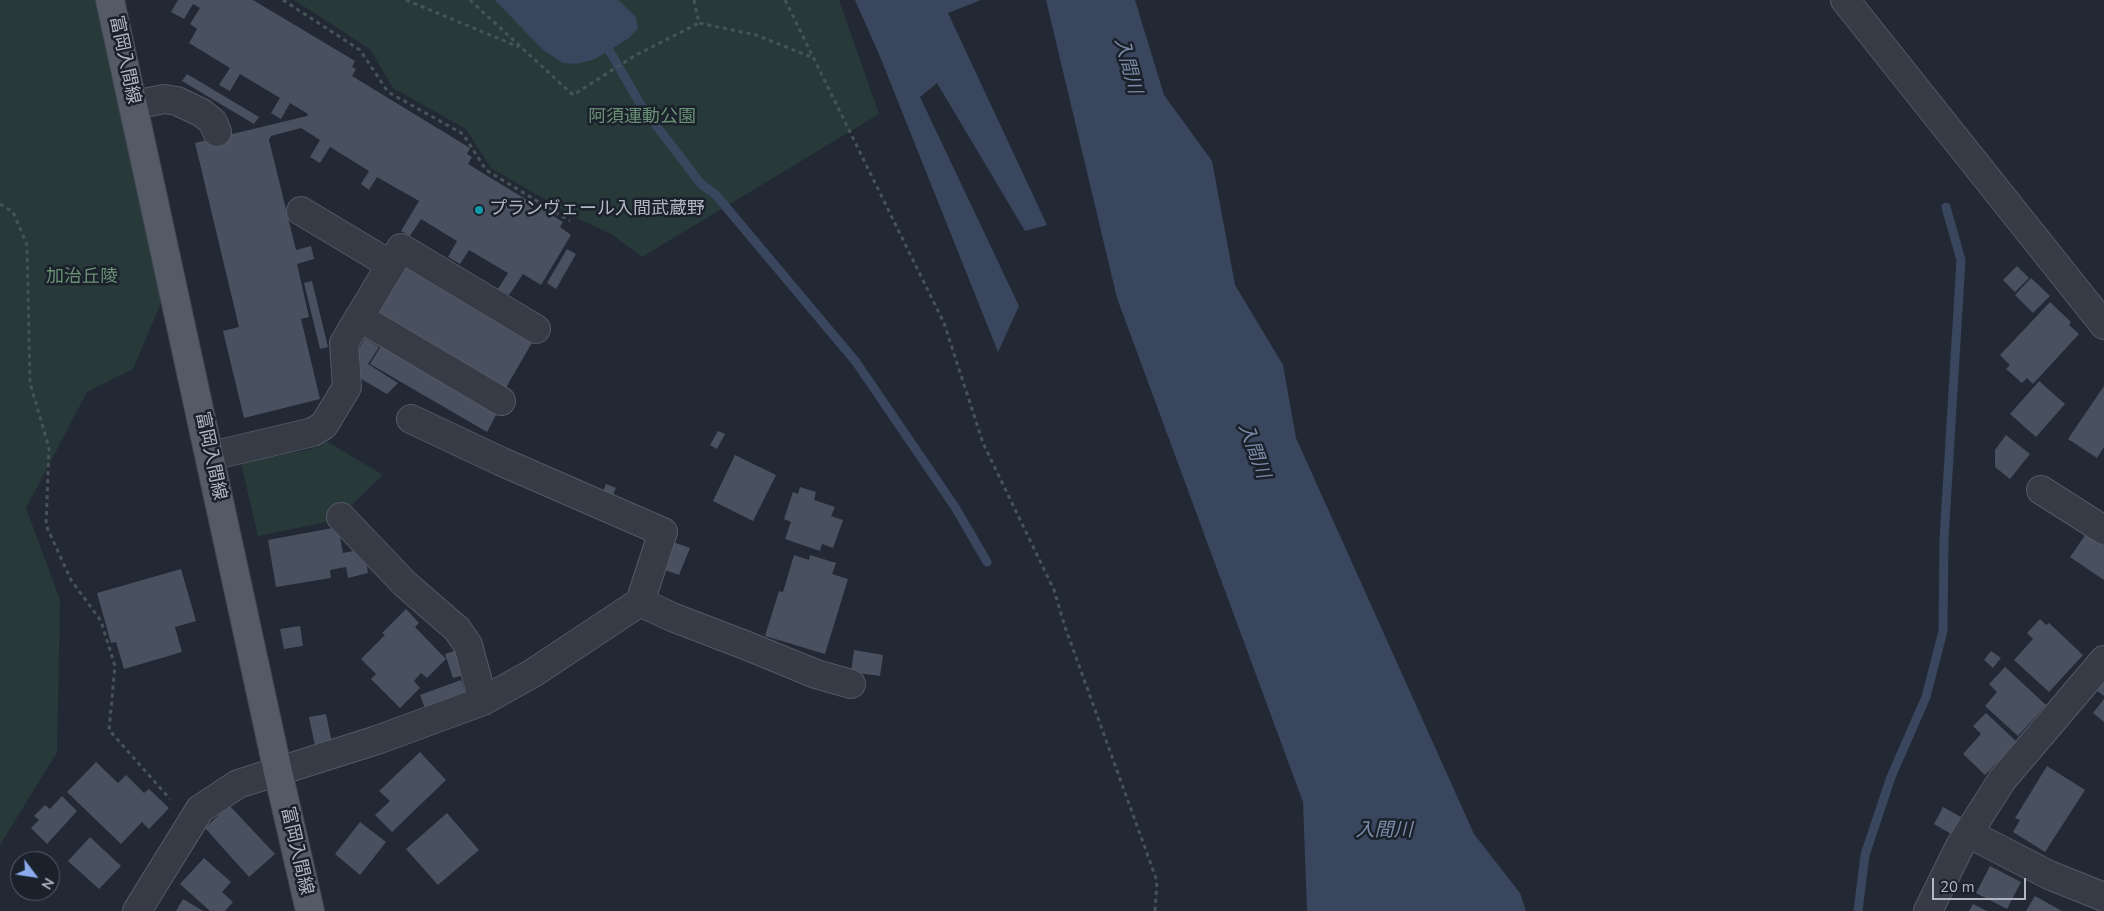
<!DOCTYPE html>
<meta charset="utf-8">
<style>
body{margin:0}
#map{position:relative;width:2104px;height:911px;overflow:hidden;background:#222935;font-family:"Nunito Sans",sans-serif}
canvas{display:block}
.north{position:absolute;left:10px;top:851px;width:50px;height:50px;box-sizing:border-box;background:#1b212b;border:1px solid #575d68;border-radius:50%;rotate:121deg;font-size:14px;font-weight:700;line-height:20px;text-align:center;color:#b0b6c3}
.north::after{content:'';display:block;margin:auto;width:18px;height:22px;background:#8babec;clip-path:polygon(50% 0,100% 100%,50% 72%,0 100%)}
.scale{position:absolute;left:1932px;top:878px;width:94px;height:22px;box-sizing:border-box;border:2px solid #b0b6c3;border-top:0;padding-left:6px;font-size:15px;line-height:18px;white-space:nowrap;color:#b0b6c3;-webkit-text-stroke:4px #1b212b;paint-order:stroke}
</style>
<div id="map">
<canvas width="2104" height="911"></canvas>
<div class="north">N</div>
<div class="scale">20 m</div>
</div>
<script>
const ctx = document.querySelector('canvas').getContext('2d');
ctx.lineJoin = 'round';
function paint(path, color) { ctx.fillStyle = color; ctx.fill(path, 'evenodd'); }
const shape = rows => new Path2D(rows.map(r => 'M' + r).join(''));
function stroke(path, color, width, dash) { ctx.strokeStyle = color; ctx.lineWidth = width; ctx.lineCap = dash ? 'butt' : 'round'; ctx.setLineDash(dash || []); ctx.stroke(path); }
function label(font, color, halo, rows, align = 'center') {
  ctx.font = font + ' "Nunito Sans","Noto Sans JP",sans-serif'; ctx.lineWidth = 5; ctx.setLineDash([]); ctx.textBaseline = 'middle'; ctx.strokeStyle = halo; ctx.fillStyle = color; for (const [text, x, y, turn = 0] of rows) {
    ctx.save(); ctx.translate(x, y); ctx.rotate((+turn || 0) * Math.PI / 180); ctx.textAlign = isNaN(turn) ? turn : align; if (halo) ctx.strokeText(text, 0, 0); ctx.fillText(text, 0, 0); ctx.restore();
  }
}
paint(shape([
 [0,0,97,0,168,286,133,369,87,392,26,508,60,600,57,752,0,845],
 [294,0,839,0,879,114,642,257,611,234,577,218,491,168,466,129,393,88,370,49],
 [326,441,383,475,336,520,258,536,241,463,307,450,321,446]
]), '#28393a');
paint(shape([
 [495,0,618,0,636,17,638,28,629,38,595,59,577,64,563,63,543,50],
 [855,0,981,0,948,13,1047,225,1025,231,937,83,920,97,1019,306,998,352,881,59],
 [1046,0,1135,0,1164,95,1212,161,1235,285,1283,365,1296,438,1474,834,1520,893,1526,911,1307,911,1303,802,1117,298]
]), '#39465d');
stroke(shape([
 [609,50,642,107,701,184,716,195,856,362,955,507,987,562],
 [1858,911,1865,855,1891,777,1926,697,1943,631,1944,539,1961,260,1946,207]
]), '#39465d', 9);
paint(shape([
 [178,0,253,0,355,61,352,67,356,69,352,76,470,148,467,154,472,157,468,164,563,222,560,227,571,235,541,285,523,274,509,295,498,289,508,273,469,250,460,264,448,257,457,241,421,219,410,236,401,231,419,201,377,177,369,190,361,184,369,171,330,147,320,163,310,157,320,140,301,128,271,136,269,140,296,250,311,246,314,259,297,264,309,317,301,319,320,399,244,418,223,331,239,327,195,143,307,116,308,114,290,103,281,119,271,113,280,98,240,74,230,91,219,85,230,68,189,43,197,29,190,24,200,8,193,4,184,19,171,12],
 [187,74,259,117,254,124,182,81],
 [567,249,576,254,556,289,547,283],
 [2017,266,2029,278,2015,292,2003,280],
 [405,267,533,341,504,391,376,317],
 [2031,278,2050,296,2033,313,2015,295],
 [312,281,328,347,320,349,304,283],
 [2050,302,2071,322,2069,325,2079,334,2033,384,2027,378,2022,383,2006,369,2010,365,2000,355],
 [365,338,379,347,368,364,398,383,387,394,356,376,357,352],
 [381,346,497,413,487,432,370,364],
 [2039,381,2065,404,2036,437,2010,414],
 [2104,386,2104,447,2097,458,2068,439],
 [718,431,725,434,717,449,710,445],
 [2006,435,2030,454,2010,479,1995,467,1995,450],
 [735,455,776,475,753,521,713,501],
 [606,484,616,488,612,497,602,493],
 [800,487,816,492,814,500,835,507,831,516,843,520,833,548,822,544,820,551,785,539,791,522,784,519,793,492,798,494],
 [338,527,343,553,364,549,368,573,348,578,346,567,330,570,331,578,276,587,268,540],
 [2086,534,2104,546,2104,580,2070,557],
 [673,542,690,548,679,575,662,569],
 [794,555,809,560,810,555,836,563,832,574,848,579,825,654,765,636,779,591,783,592],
 [181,569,196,621,175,627,182,652,124,669,116,642,111,643,97,593],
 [406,609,419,623,415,627,446,659,427,678,421,673,414,681,420,688,400,708,371,679,376,674,361,659,385,635,382,633],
 [2040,619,2046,625,2049,623,2083,655,2049,692,2014,660,2033,639,2027,633],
 [300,626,303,646,284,649,280,629],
 [460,649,468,674,453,678,445,654],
 [854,650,883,655,880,676,851,672],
 [1991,651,2001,658,1993,668,1984,660],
 [2005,667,2046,705,2018,736,1985,706,1997,692,1989,684],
 [461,680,467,696,426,711,420,695],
 [2104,680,2104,696,2096,690],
 [2104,699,2104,722,2093,713],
 [1986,713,2017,742,1985,775,1963,754,1981,734,1973,726],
 [326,714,332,743,315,746,309,717],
 [420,752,446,780,392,832,375,815,390,801,379,791],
 [96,762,118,783,126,775,144,793,149,789,169,808,149,829,142,822,121,844,67,792],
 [2047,766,2085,790,2045,852,2013,832,2020,820,2015,818],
 [62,796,77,811,47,844,31,828,39,820,34,816,45,805,50,809],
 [229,805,275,854,249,877,205,828],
 [1943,807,1961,817,1951,834,1934,824],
 [447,813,479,850,438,885,406,849],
 [360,822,386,842,360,875,335,854],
 [90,837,121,866,99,889,68,861],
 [204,858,231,882,222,892,233,902,225,911,210,911,180,884],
 [1990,866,2021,882,2007,909,1976,893],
 [2035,896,2062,911,2026,911],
 [183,899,203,911,176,911],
 [1973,904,1987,911,1969,911]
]), '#49505f');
const minor = shape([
 [1845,0,2104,325],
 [134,105,164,99,177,101,202,113,213,122,217,132],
 [301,211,391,265],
 [359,317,501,401],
 [211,456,313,432,324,425,347,387,344,343,401,248,536,329],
 [2041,490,2104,530],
 [341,517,405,584,457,629,468,645,483,701],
 [640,602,672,617,745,645,816,674,851,684],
 [1968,833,2049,875,2104,897],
 [137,911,200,809,238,784,377,740,483,701,533,673,640,602,663,532,500,461,411,419],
 [1928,911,1960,846,2002,780,2104,660]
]);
const major = shape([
 [110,0,278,772,310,911]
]);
stroke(minor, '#535964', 30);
stroke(major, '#3f4450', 30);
stroke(shape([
 [283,0,360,50,388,92,463,134,486,170,570,221],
 [406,0,519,47],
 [470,0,573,95,636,55,699,23],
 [694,0,699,23,756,35,814,58],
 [785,0,944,323,983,443,1054,590,1065,627,1157,881,1155,911],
 [0,204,13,212,27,245,30,383,49,448,46,525,71,580,101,621,115,666,109,730,170,799]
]), '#465458', 3, [4, 4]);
stroke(minor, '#363b46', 28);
stroke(major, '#545a66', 28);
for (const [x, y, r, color] of [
 [479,210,5,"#0f9aa8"]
]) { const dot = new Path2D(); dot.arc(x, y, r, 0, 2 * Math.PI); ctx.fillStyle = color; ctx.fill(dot); stroke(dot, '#1b212b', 2); }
label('18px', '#b0b6c3', '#1b212b', [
 ["富岡入間線",124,60,78],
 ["富岡入間線",210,456,78],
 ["富岡入間線",296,851,77]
]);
label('18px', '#6a9175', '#1b212b', [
 ["阿須運動公園",642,118],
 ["加治丘陵",82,278]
]);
label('18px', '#b0b6c3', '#1b212b', [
 ["プランヴェール入間武蔵野",489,210]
], 'left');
label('italic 19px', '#7b8ca8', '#1b212b', [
 ["入間川",1127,66,75],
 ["入間川",1253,451,70],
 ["入間川",1384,831]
]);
</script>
